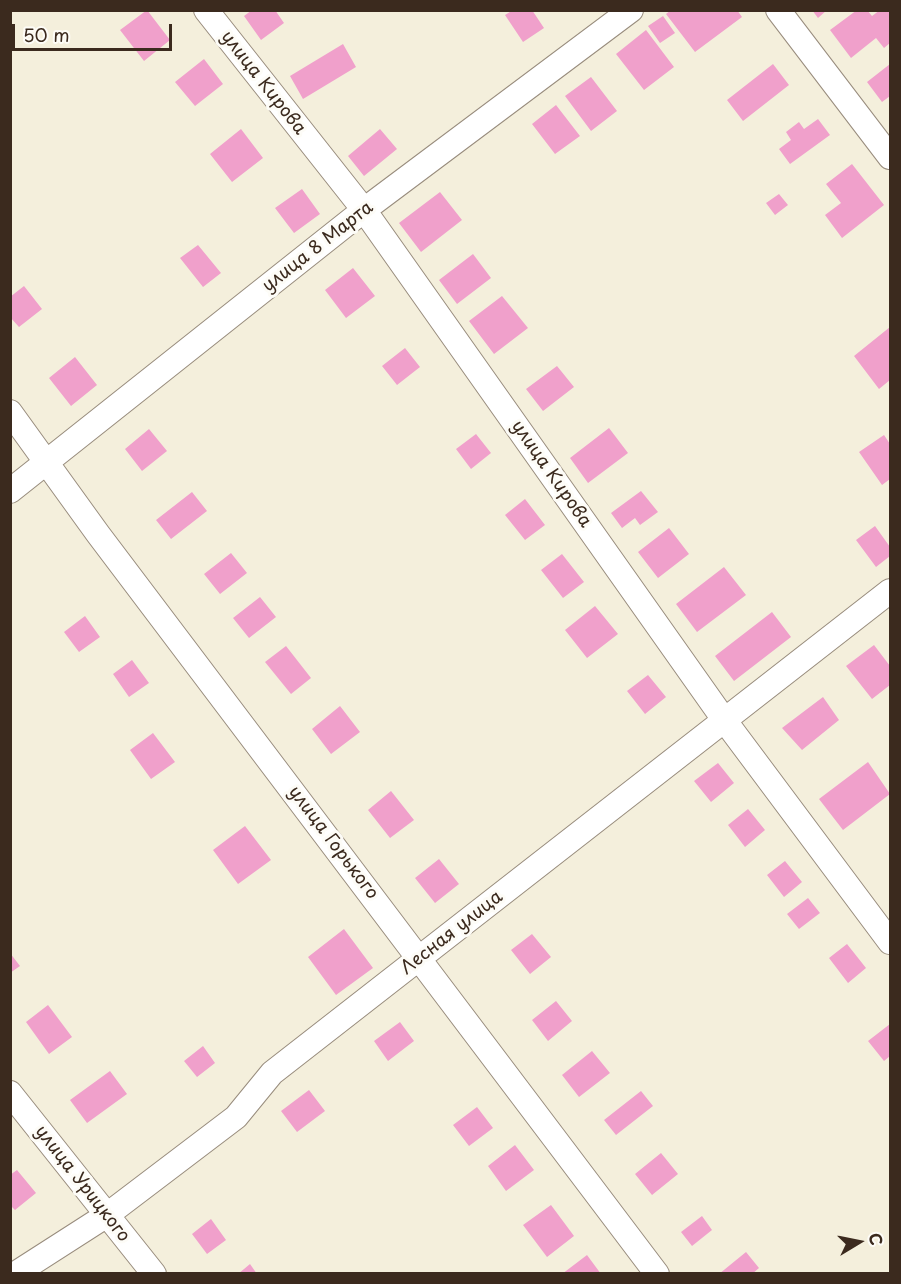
<!DOCTYPE html>
<meta charset="utf-8">
<style>
body{margin:0}
#map{position:relative;width:901px;height:1284px;overflow:hidden;background:#f4efdc;font-family:"Playpen Sans",sans-serif}
canvas{display:block}
.frame{position:absolute;inset:0;border:12px solid #3b2a1e;pointer-events:none}
.north{position:absolute;left:829px;top:1212px;width:60px;height:60px;-webkit-text-stroke:4px #fdfcf7;paint-order:stroke;rotate:80deg;font-size:16px;font-weight:700;line-height:24px;text-align:center;color:#3b2a1e}
.north::after{content:'';display:block;margin:auto;width:21px;height:27px;background:#3b2a1e;clip-path:polygon(50% 0,100% 100%,50% 72%,0 100%)}
.scale{position:absolute;left:12px;top:24px;width:160px;height:27px;box-sizing:border-box;border:3px solid #3b2a1e;border-top:0;padding-left:8px;font-size:18px;line-height:21px;white-space:nowrap;color:#3b2a1e;-webkit-text-stroke:4px #fdfcf7;paint-order:stroke}
</style>
<div id="map">
<canvas width="901" height="1284"></canvas>
<div class="frame"></div>
<div class="north">С</div>
<div class="scale">50 m</div>
</div>
<script>
const ctx = document.querySelector('canvas').getContext('2d');
ctx.lineJoin = 'round';
function paint(path, color) { ctx.fillStyle = color; ctx.fill(path, 'evenodd'); }
const shape = rows => new Path2D(rows.map(r => 'M' + r).join(''));
function stroke(path, color, width, dash) { ctx.strokeStyle = color; ctx.lineWidth = width; ctx.lineCap = dash ? 'butt' : 'round'; ctx.setLineDash(dash || []); ctx.stroke(path); }
function label(font, color, halo, rows, align = 'center') {
  ctx.font = font + ' "Playpen Sans",sans-serif'; ctx.lineWidth = 6; ctx.setLineDash([]); ctx.textBaseline = 'middle'; ctx.strokeStyle = halo; ctx.fillStyle = color; for (const [text, x, y, turn = 0] of rows) {
    ctx.save(); ctx.translate(x, y); ctx.rotate((+turn || 0) * Math.PI / 180); ctx.textAlign = isNaN(turn) ? turn : align; if (halo) ctx.strokeText(text, 0, 0); ctx.fillText(text, 0, 0); ctx.restore();
  }
}
paint(shape([
 [147,10,170,40,144,61,120,30],
 [252,10,275,10,284,23,261,40,244,16],
 [513,10,532,10,544,28,523,42,505,15],
 [671,10,737,10,742,17,695,52,666,14],
 [812,10,827,10,818,18],
 [857,10,867,10,872,16,880,10,890,10,890,43,884,48,876,38,851,58,830,30],
 [663,16,675,33,660,43,648,26],
 [646,30,674,67,644,90,616,54],
 [343,44,356,67,303,99,290,76],
 [204,59,223,84,195,106,175,82],
 [773,64,789,85,743,121,727,100],
 [890,64,890,96,882,102,867,82],
 [591,77,617,111,591,131,565,96],
 [556,105,580,136,555,154,532,124],
 [818,119,830,135,790,164,779,149,791,140,786,132,799,122,804,129],
 [241,129,263,158,232,182,210,154],
 [380,129,397,149,364,176,348,156],
 [852,164,884,205,842,238,825,215,841,203,826,184],
 [302,189,320,214,294,233,275,208],
 [440,192,462,220,421,252,399,223],
 [779,194,788,205,775,215,766,203],
 [198,245,221,273,203,287,180,258],
 [473,254,491,278,457,304,439,280],
 [353,268,375,296,346,318,325,290],
 [24,286,42,309,19,327,10,317,10,297],
 [502,296,528,328,494,354,469,321],
 [890,327,890,380,879,389,854,356],
 [405,348,420,367,397,385,382,366],
 [75,357,97,385,71,406,49,378],
 [557,366,574,387,543,411,526,389],
 [609,428,628,453,588,483,570,458],
 [149,429,167,451,142,471,125,449],
 [476,434,491,453,471,469,456,449],
 [884,435,890,444,890,479,882,485,859,452],
 [641,491,658,512,640,525,635,518,622,528,611,513],
 [192,492,207,511,171,539,156,520],
 [525,499,545,525,525,540,505,515],
 [875,526,890,547,890,556,876,567,856,540],
 [669,528,689,554,658,578,638,552],
 [231,553,247,573,220,594,204,574],
 [562,554,584,582,563,598,541,570],
 [724,567,746,595,697,632,676,604],
 [260,597,276,617,249,638,233,618],
 [595,606,618,634,587,658,565,630],
 [772,612,791,637,734,681,715,656],
 [85,616,100,637,79,652,64,632],
 [874,645,890,666,890,685,872,699,846,666],
 [286,646,311,678,291,694,265,662],
 [132,660,149,683,129,697,113,674],
 [648,675,666,697,645,714,627,691],
 [823,697,839,720,802,750,782,728],
 [340,706,360,732,331,754,312,729],
 [153,733,175,762,151,779,130,750],
 [868,762,890,794,843,830,819,799],
 [718,763,734,783,711,802,694,781],
 [391,791,414,820,390,838,368,810],
 [748,809,765,830,745,847,728,825],
 [245,826,271,860,238,884,213,850],
 [439,859,459,884,435,903,415,878],
 [785,861,802,882,784,897,767,875],
 [808,898,820,913,799,929,787,914],
 [344,929,373,968,336,995,308,957],
 [532,934,551,957,530,974,511,950],
 [847,944,866,968,848,983,829,958],
 [10,953,20,966,10,973],
 [556,1001,572,1021,548,1041,532,1020],
 [48,1005,72,1037,49,1054,26,1022],
 [400,1022,414,1041,388,1061,374,1041],
 [890,1024,890,1056,884,1061,868,1041],
 [203,1046,215,1063,197,1077,184,1061],
 [592,1051,610,1073,579,1097,562,1075],
 [110,1071,127,1094,87,1123,70,1100],
 [309,1090,325,1111,297,1132,281,1111],
 [641,1091,653,1106,616,1135,604,1120],
 [477,1107,493,1128,469,1146,453,1125],
 [515,1145,534,1170,506,1191,488,1166],
 [661,1153,678,1174,652,1195,635,1174],
 [17,1170,36,1193,15,1210,10,1205,10,1175],
 [551,1205,574,1236,547,1257,523,1225],
 [702,1216,712,1230,692,1246,681,1232],
 [211,1219,226,1240,207,1254,192,1234],
 [746,1252,759,1268,752,1274,719,1274],
 [587,1255,601,1274,562,1274],
 [250,1264,257,1274,238,1274]
]), '#f0a0cb');
const minor = shape([
 [206,10,364,210,725,721,890,942],
 [778,10,890,157],
 [10,412,98,534,657,1274],
 [10,491,364,210,631,10],
 [10,1093,154,1274],
 [15,1274,107,1215,236,1117,272,1073,890,591]
]);
stroke(minor, '#988c7d', 26);
stroke(minor, '#fff', 24);
label('18px', '#3b2a1e', '#fdfcf7', [
 ["улица Кирова",263,83,52],
 ["улица 8 Марта",318,247,-38],
 ["улица Кирова",551,474,55],
 ["улица Горького",333,843,53],
 ["Лесная улица",452,933,-38],
 ["улица Урицкого",82,1184,52]
]);
</script>
